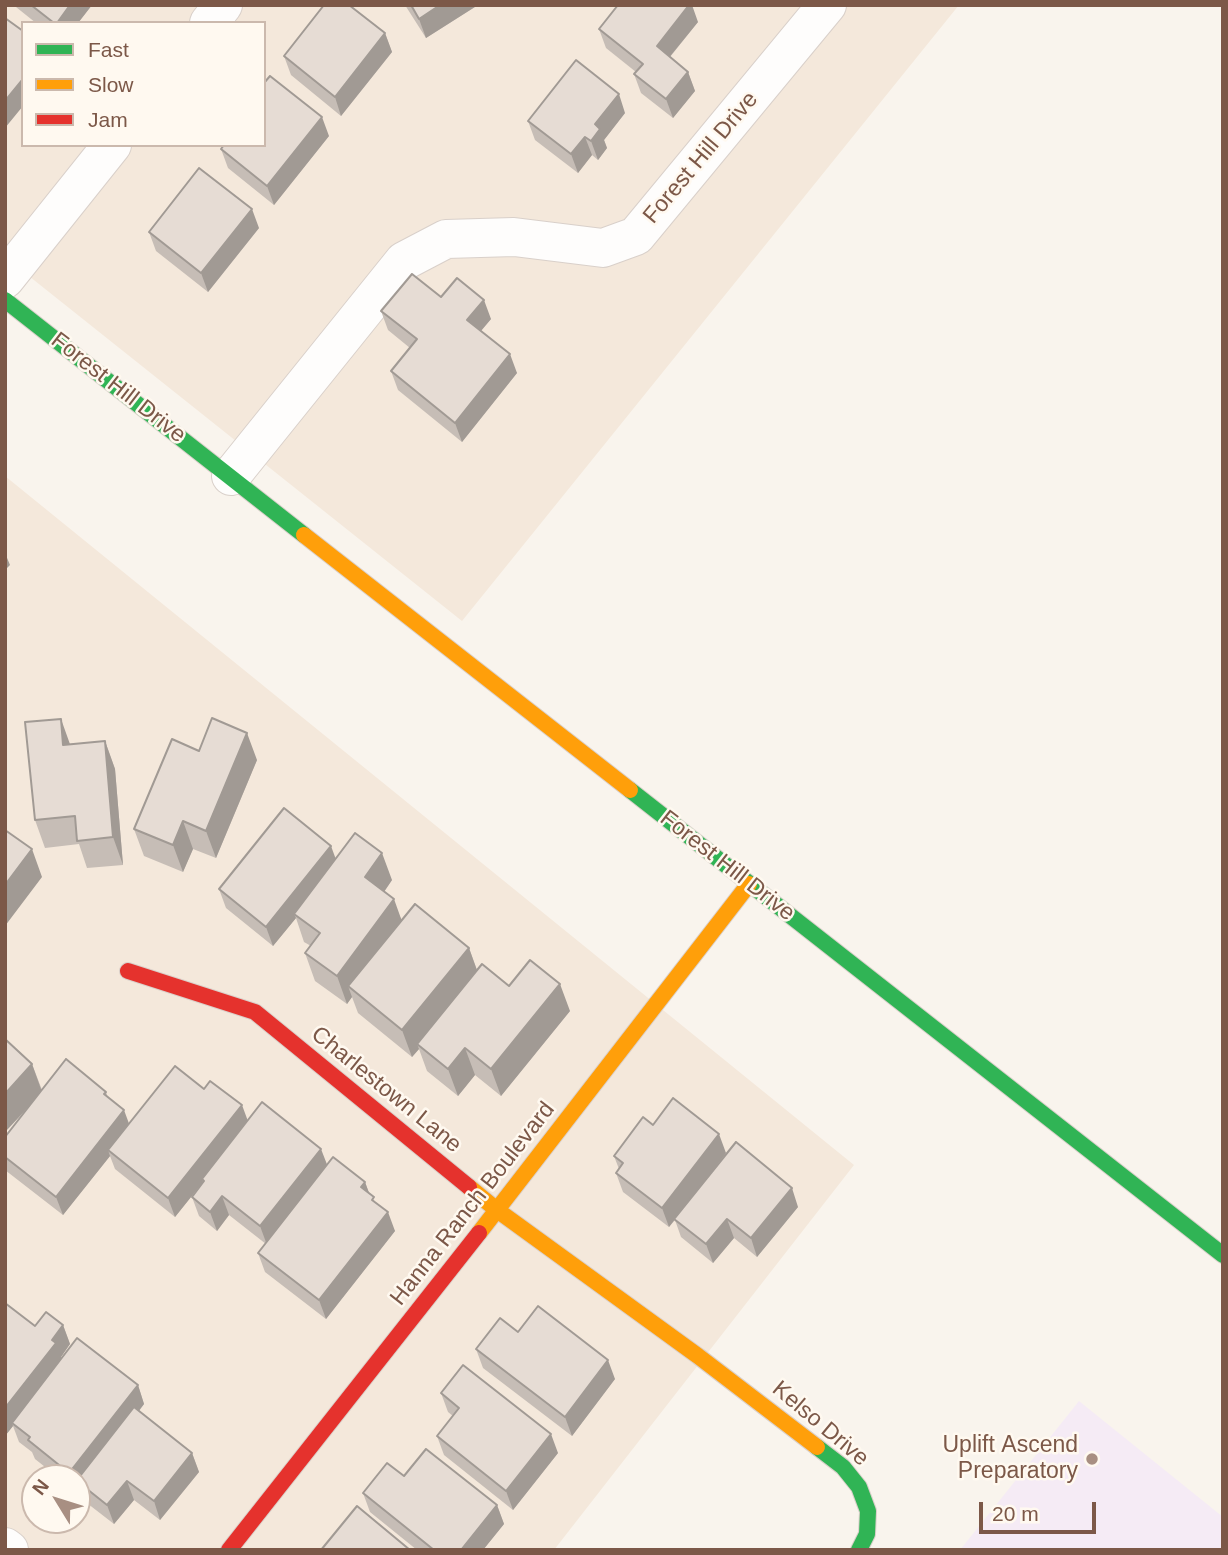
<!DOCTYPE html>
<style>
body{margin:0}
#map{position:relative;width:1228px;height:1555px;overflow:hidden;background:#f9f4ed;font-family:Arial,sans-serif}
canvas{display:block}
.frame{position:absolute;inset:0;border:7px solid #7c5848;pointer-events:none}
.legend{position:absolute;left:21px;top:21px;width:245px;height:126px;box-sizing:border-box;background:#fff9f0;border:2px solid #cbb9ad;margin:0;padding:9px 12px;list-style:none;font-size:21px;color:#7c5848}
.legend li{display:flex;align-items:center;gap:14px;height:35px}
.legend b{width:35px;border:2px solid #cbb9ad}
.north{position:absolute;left:21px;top:1464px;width:70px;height:70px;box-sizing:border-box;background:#fff9f0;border:2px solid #cbb9ad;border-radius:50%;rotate:308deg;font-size:19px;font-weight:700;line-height:28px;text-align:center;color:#7c5848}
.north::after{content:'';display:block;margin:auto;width:24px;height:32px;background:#a88f82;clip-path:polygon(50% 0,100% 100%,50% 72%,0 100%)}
.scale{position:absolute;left:979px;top:1502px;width:117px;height:32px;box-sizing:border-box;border:4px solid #7c5848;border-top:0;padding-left:9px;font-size:21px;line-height:24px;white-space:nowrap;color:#7c5848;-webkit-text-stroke:5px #fff9f0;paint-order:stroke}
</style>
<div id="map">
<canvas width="1228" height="1555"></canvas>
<div class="frame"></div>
<ul class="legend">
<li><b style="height:9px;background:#30b455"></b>Fast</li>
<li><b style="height:9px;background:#ff9f0a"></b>Slow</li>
<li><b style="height:9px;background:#e5322d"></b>Jam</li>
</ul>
<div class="north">N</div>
<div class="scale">20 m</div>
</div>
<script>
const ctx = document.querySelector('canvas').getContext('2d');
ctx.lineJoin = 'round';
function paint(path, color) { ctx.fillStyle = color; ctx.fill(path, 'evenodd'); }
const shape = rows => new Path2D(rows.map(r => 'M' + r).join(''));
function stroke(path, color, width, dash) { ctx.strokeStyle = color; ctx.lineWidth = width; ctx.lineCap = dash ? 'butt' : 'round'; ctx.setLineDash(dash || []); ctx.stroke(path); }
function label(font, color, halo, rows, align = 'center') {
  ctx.font = font + ' Arial,sans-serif'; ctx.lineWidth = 5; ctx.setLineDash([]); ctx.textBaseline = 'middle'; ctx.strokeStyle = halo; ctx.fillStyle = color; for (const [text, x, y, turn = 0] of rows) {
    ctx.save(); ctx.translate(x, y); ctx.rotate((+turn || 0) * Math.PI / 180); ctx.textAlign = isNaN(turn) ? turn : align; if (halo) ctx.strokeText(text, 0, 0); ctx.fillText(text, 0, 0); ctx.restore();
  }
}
paint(shape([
 [5,5,959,5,462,621,5,257],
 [23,23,264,23,264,145,23,145],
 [5,476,854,1165,554,1550,5,1550],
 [35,1478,77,1478,77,1520,35,1520]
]), '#f4e8db');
paint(shape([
 [1079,1401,1223,1517,1223,1550,960,1550]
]), '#f5ebf5');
const street = shape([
 [209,23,223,5],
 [5,279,112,145],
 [231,476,404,261,446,239,514,237,603,248,636,236,827,5],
 [5,1547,9,1550]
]);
const fast = shape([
 [5,300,304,535],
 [630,790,1223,1255],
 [817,1447,843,1467,859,1487,868,1511,867,1534,859,1550]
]);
const slow = shape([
 [304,535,630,790],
 [469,1187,497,1210,698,1356,817,1447],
 [479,1233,749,884]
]);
const jam = shape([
 [128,971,255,1012,469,1187],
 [229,1550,479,1233]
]);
stroke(street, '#d9d0ca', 40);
stroke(fast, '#dad0ca', 18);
stroke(slow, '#dad0ca', 18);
stroke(jam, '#dad0ca', 18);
stroke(street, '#fefdfc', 38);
stroke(fast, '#30b455', 16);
stroke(slow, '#ff9f0a', 16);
stroke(jam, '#e5322d', 16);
paint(shape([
 [15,5,92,5,78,23,36,23,16,7],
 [405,5,478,5,426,38],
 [698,22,670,57,688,72,695,91,673,118,641,93,634,74,636,72,606,48,599,29],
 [385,33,392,52,341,116,291,75,284,56],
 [625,113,604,140,607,148,598,160,592,155,578,173,535,140,528,121],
 [329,136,274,205,228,168,221,149,264,145],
 [259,228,208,292,156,251,149,232],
 [441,297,491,319,481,331,517,373,462,442,398,390,391,371,410,348,388,330,381,311],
 [105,741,115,769,123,865,87,868,79,844,45,848,35,820,70,744],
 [199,751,257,760,216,858,193,849,183,872,144,856,134,829],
 [335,859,392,880,384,892,402,920,469,948,477,970,509,986,570,1011,501,1096,475,1075,458,1096,427,1071,419,1049,412,1057,358,1013,352,997,347,1004,315,981,305,953,311,946,304,942,296,918,273,946,226,908,219,889],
 [5,1039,32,1064,42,1090,106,1092,108,1098,129,1124,204,1089,247,1121,327,1165,365,1182,369,1193,395,1231,326,1319,265,1272,258,1253,266,1244,229,1215,217,1231,199,1216,192,1197,203,1182,175,1217,115,1169,110,1156,63,1215,5,1170,5,1137,31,1105,5,1132],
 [653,1125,726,1153,705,1181,798,1207,757,1257,734,1238,713,1263,681,1237,675,1220,669,1227,623,1192,616,1173,619,1169,614,1156],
 [63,1325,70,1344,61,1357,62,1359,138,1385,144,1404,139,1411,192,1453,199,1472,160,1520,134,1500,114,1524,83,1500,79,1488,77,1491,77,1478,59,1478,35,1459,32,1452,19,1442,13,1426,5,1436,35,1326],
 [518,1332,615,1379,572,1436,483,1368,476,1349],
 [441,1393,558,1453,513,1510,444,1455,437,1436,453,1416,448,1412],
 [404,1476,497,1505,504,1524,483,1550,417,1550,370,1512,363,1493]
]), '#c6bdb6');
paint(shape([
 [70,5,92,5,78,23,57,23],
 [440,5,478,5,426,38,419,19],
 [689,5,692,5,698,22,663,65,657,46],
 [385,33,392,52,341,116,335,97],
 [688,72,695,91,673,118,666,99],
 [23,79,23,106,5,128,5,101],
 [619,94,625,113,604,140,607,148,598,160,591,141,595,124],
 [322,117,329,136,274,205,267,186],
 [585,137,592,155,578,173,571,154],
 [252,209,259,228,208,292,201,273],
 [484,300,491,319,474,339,467,320],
 [510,354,517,373,462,442,455,423],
 [5,553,10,565,5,570],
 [61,719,71,747,63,745],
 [247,733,257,760,216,858,206,831],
 [105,741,115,769,123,865,113,837],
 [183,821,193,849,183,872,173,845],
 [331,846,338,865,294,914,296,918,273,946,266,927],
 [32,849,42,877,5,926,5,885],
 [382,853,392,880,375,905,365,877],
 [394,899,404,927,348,986,352,997,347,1004,337,976],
 [469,948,479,976,417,1044,419,1049,412,1057,402,1030],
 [560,984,570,1011,501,1096,491,1069],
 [465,1048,475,1075,458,1096,448,1069],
 [32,1064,42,1092,5,1132,5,1094],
 [242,1105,249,1124,202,1179,203,1182,175,1217,168,1198],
 [124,1110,131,1129,108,1150,110,1156,63,1215,56,1197],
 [719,1134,726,1153,669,1227,662,1208],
 [321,1149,328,1167,267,1245,260,1226],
 [365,1182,372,1201,361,1187],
 [792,1188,798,1207,757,1257,751,1238],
 [222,1196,229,1215,217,1231,210,1212],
 [388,1212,395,1231,326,1319,319,1300],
 [727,1219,734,1238,713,1263,706,1244],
 [63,1325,70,1344,61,1357,63,1362,12,1423,13,1426,5,1436,5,1408,52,1340],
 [608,1360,615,1379,572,1436,565,1417],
 [138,1385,144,1404,82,1485,77,1481,77,1478,71,1478,69,1473],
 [551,1434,558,1453,513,1510,506,1491],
 [192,1453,199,1472,160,1520,154,1501],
 [127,1481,134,1500,114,1524,107,1505],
 [497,1505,504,1524,483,1550,461,1550]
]), '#a19a94');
const building = shape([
 [31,5,70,5,57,23,54,23,31,5],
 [324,5,349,5,385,33,335,97,284,56,324,5],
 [411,5,440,5,419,19,411,5],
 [618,5,689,5,657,46,688,72,666,99,634,74,643,64,599,29,618,5],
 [5,18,23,31,23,79,5,101,5,18],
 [576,60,619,94,595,124,600,129,591,141,585,137,571,154,528,121,576,60],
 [270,76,322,117,267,186,221,149,224,145,264,145,264,83,270,76],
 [199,168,252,209,201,273,149,232,199,168],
 [412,274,441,297,457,278,484,300,467,320,510,354,455,423,391,371,417,339,381,311,412,274],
 [212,718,247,733,206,831,183,821,173,845,134,829,172,739,199,751,212,718],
 [61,719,63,745,105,741,113,837,77,841,75,816,35,820,25,722,61,719],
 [284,808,331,846,266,927,219,889,284,808],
 [5,830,32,849,5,885,5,830],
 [355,833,382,853,365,877,394,899,337,976,305,953,320,933,294,914,355,833],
 [415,904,469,948,402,1030,348,986,415,904],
 [530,960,560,984,491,1069,465,1048,448,1069,417,1044,482,964,509,986,530,960],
 [5,1039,32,1064,5,1094,5,1039],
 [66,1059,106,1092,104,1094,124,1110,56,1197,5,1157,5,1137,66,1059],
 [175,1066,204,1089,210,1081,242,1105,168,1198,108,1150,175,1066],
 [673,1098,719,1134,662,1208,616,1173,623,1163,614,1156,643,1117,653,1125,673,1098],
 [262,1102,321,1149,260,1226,222,1196,210,1212,192,1197,204,1181,202,1179,262,1102],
 [736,1142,792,1188,751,1238,727,1219,706,1244,674,1219,736,1142],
 [333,1157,365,1182,361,1187,374,1197,372,1200,388,1212,319,1300,258,1253,333,1157],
 [5,1303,35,1326,46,1312,63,1325,52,1340,56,1343,5,1408,5,1303],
 [538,1306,608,1360,565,1417,476,1349,500,1318,518,1332,538,1306],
 [77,1338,138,1385,69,1473,28,1440,30,1437,12,1423,77,1338],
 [463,1365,551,1434,506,1491,437,1436,459,1408,441,1393,463,1365],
 [134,1407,192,1453,154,1501,127,1481,107,1505,77,1481,77,1480,134,1407],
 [426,1449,497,1505,461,1550,434,1550,363,1493,387,1463,404,1476,426,1449],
 [357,1506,410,1550,321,1550,357,1506]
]);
paint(building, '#e6dcd4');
stroke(building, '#a19a94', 2);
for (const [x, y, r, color] of [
 [1092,1459,7,"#a88f82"]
]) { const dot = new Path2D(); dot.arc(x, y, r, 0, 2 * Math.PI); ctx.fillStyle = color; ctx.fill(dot); stroke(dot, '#fff9f0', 2.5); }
label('23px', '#7c5848', '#fff9f0', [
 ["Forest Hill Drive",701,158,-50],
 ["Forest Hill Drive",118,388,38],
 ["Forest Hill Drive",727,866,38],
 ["Charlestown Lane",386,1090,39],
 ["Hanna Ranch Boulevard",473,1204,-52],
 ["Kelso Drive",820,1424,40]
]);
label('23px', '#7c5848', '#fff9f0', [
 ["Uplift Ascend",1078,1446],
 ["Preparatory",1078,1472]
], 'right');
</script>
